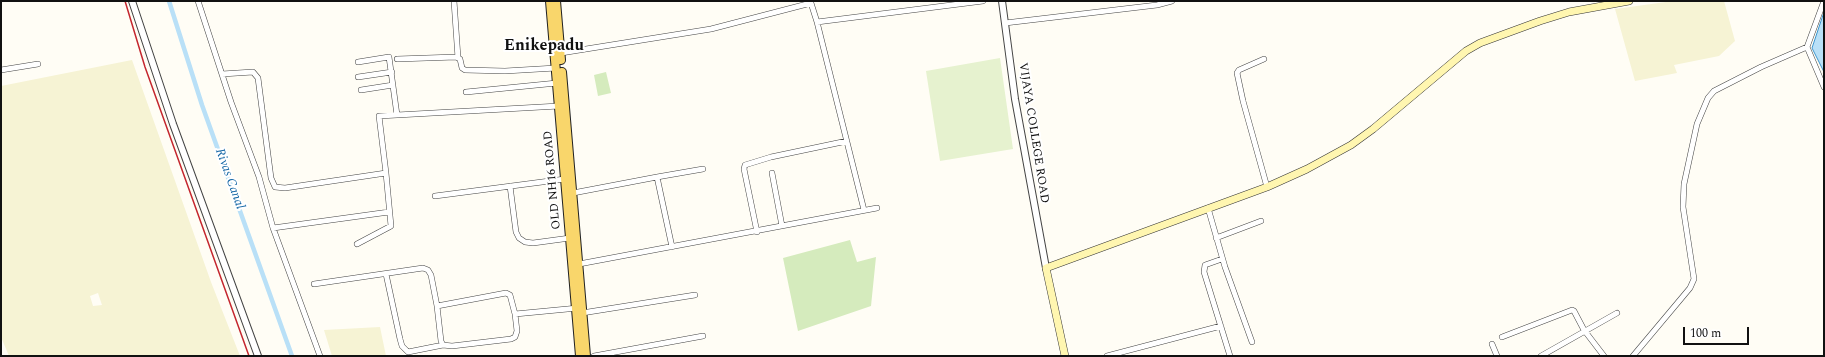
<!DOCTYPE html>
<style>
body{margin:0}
#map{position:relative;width:1825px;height:357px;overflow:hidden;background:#fffdf5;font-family:Spectral,serif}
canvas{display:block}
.frame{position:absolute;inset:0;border:2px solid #111;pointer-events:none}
.scale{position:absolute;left:1683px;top:327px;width:66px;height:18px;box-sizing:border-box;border:2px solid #111;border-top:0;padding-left:5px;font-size:12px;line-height:14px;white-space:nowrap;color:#111;-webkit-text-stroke:3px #fff;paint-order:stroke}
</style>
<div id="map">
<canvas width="1825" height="357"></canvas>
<div class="frame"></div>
<div class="scale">100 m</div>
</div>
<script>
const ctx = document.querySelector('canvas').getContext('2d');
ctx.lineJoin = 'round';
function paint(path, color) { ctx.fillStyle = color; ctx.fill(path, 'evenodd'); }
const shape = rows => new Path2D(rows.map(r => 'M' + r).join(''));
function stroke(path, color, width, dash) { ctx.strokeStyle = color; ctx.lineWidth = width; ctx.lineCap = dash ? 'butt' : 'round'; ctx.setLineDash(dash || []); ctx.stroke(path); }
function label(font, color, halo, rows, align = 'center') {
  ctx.font = font + ' Spectral,serif'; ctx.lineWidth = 4; ctx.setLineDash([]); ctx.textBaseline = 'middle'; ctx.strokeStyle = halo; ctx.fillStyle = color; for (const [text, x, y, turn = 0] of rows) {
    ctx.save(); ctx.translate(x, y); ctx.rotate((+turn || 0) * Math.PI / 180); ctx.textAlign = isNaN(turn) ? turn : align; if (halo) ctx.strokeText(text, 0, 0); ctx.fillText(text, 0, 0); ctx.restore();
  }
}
paint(shape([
 [1673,1,1724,1,1735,41,1719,56,1674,65,1677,73,1635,81,1615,9],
 [132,60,211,282,240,356,9,356,1,337,1,86],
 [98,293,102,305,93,306,90,296],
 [380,327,386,356,332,356,324,330]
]), '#f6f3d4');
paint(shape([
 [606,72,611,93,598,96,594,75],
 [850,240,857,262,876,257,871,306,798,331,783,258]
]), '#d5ebbd');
paint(shape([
 [1000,58,1013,149,940,161,926,71]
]), '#e6f2cf');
const water = shape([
 [1824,12,1824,72,1812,48,1824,12]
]);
paint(water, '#b9e0f7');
stroke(water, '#3f96cf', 1);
stroke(shape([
 [169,1,202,105,292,356]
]), '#b9e0f7', 4.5);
const minor = shape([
 [198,1,231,102,259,177,273,228,320,356],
 [454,1,458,58],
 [1824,1,1807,47,1824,87],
 [817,22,864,210],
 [1005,23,1157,5,1172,1],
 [561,53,711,29,811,3,817,22,983,1],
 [397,59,456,57,460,59,462,68,465,70,505,71,556,68],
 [1264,59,1239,70,1237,73,1243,101,1267,187],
 [358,62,389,57,397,115],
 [1,70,38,64],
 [222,74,253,72,258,78,271,178,275,187,285,188,386,173],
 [358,77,392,72],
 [361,90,393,85],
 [466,92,557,83],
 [772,173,782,226],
 [657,177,703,169],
 [510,186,516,232,519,238,525,242,533,243,570,238],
 [573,193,657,177,672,247],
 [435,196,565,179],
 [1208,208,1225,267,1252,342],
 [273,228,389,212],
 [757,232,744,169,745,165,771,157,847,141],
 [1216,238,1261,221],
 [357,244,391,226,386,173,379,116,559,106],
 [1222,259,1205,265,1204,272,1230,356],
 [579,264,877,208],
 [386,274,400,339,402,346,408,352,443,345,452,346,511,339,515,337,517,331,515,314,510,295,506,293,437,306,441,341,443,345],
 [314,284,423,268,428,270,431,275,437,306],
 [582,313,695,295],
 [515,314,578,308],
 [1502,337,1572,310,1574,311,1584,330,1604,356],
 [1492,344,1497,356],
 [594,356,703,336],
 [1107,356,1221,326],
 [1541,356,1617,313],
 [1633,356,1690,288,1694,279,1683,207,1684,184,1697,124,1708,98,1714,91,1761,67,1807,47]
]);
const tertiary = shape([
 [132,1,173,124,258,356],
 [1002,1,1015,99,1046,268]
]);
const secondary = shape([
 [1065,356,1046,268,1267,187,1307,169,1351,145,1373,129,1466,51,1480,43,1540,21,1569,12,1629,1]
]);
const primary = shape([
 [550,1,580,356],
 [556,1,561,60],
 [562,72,586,356]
]);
stroke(minor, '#444', 6);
stroke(tertiary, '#444', 8);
stroke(secondary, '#333', 8);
stroke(primary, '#222', 10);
stroke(minor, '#fff', 5);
stroke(tertiary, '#fff', 6);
stroke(secondary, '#fff6b0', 7);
stroke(primary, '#f9d66b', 8);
stroke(shape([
 [125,1,145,67,249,356]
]), '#c4262e', 1.5);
label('12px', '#111', '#fff', [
 ["VIJAYA COLLEGE ROAD",1033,133,81],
 ["OLD NH16 ROAD",553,180,-95]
]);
label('italic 13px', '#1768a6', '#fff', [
 ["Rivas Canal",229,179,70]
]);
label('bold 16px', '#111', '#fff', [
 ["Enikepadu",544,47]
]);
</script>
